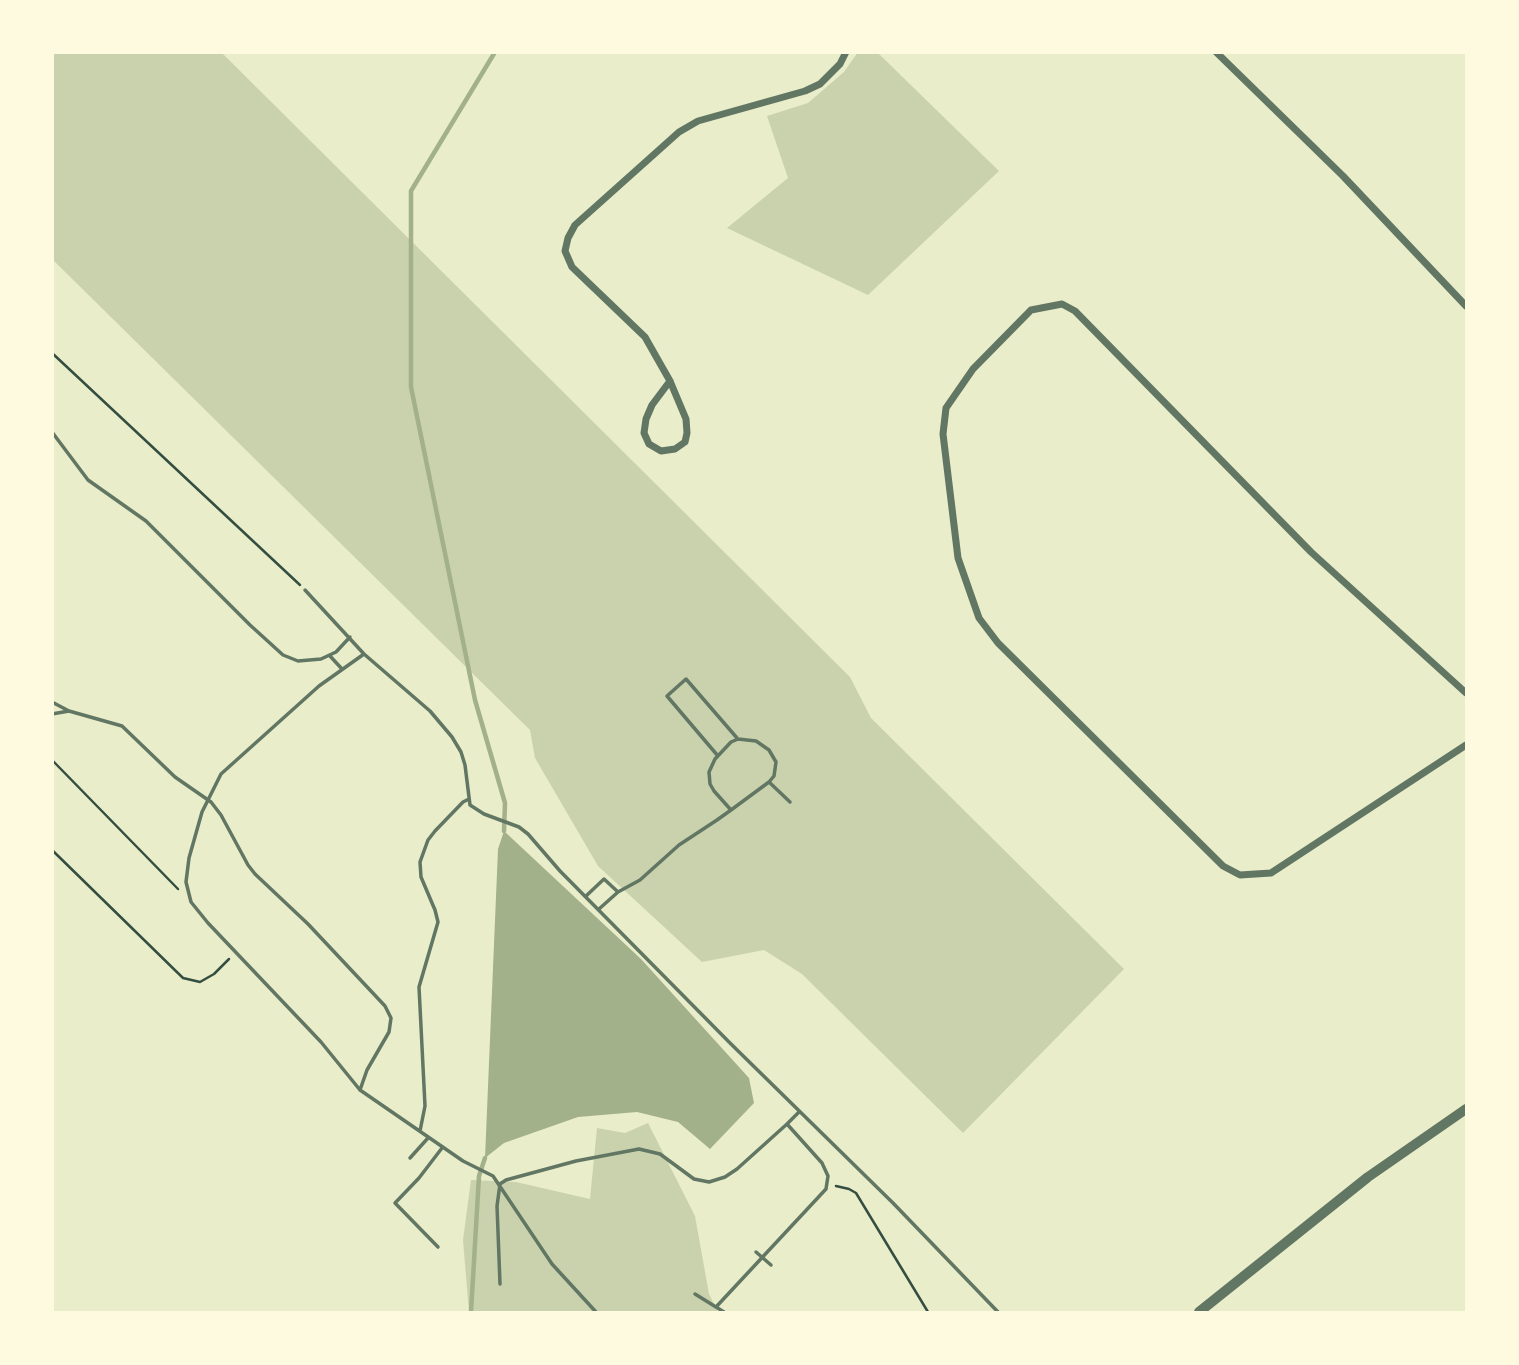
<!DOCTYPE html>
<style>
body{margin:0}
#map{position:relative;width:1519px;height:1365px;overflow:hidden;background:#e9edc9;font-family:Figtree,sans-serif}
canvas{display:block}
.frame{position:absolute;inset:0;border:54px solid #fefae0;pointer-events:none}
</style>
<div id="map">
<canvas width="1519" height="1365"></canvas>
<div class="frame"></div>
</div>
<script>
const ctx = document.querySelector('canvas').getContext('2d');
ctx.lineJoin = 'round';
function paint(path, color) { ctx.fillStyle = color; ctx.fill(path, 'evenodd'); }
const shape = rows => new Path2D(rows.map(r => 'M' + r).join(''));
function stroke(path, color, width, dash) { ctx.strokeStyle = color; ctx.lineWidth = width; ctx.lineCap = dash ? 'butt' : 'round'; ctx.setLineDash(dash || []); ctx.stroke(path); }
paint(shape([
 [858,52,878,53,999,171,868,295,727,228,788,178,767,116,808,103,844,72],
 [52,53,222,53,850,677,871,718,1124,969,963,1133,802,974,764,950,702,962,598,866,535,758,530,730,53,260],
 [648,1123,695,1216,709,1294,718,1312,469,1312,463,1240,471,1180,516,1182,590,1199,597,1128,625,1133]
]), '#cad2ad');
paint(shape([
 [504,831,641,959,749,1078,754,1103,710,1149,678,1122,637,1112,578,1117,504,1143,485,1158,498,849]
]), '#a3b18a');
stroke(shape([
 [495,52,411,191,411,387,475,700,505,803,504,831],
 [471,1312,479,1176,485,1158]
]), '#a3b18a', 4.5);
stroke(shape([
 [52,353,300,585],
 [52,760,178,889],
 [52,850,183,978,200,982,214,974,229,959],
 [836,1186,849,1189,856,1193,928,1312]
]), '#344e41', 2.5);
stroke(shape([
 [52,432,88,480,146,521,250,625,283,655,298,661,321,659,336,652,350,637],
 [305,590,364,654],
 [330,656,342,669],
 [52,702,69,711,122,726,175,777,211,802,221,815,248,865,255,874,308,924,385,1006,391,1018,389,1032,367,1070,360,1090],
 [52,714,69,711],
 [718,756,667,696,686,679,737,738],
 [769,782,790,802],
 [586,896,604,879,618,892],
 [599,909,618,892,640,880,679,845,717,820,731,810,769,782,774,776,776,762,769,750,756,741,738,739,731,742,715,759,709,772,710,784,714,791,731,810],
 [420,1131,425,1106,419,987,438,922,435,910,421,877,420,862,428,840,435,831,463,802,469,799],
 [410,1158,428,1138],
 [438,1247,395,1203,419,1178,442,1148],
 [756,1252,771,1265],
 [500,1284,497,1206,500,1184,506,1180,576,1161,639,1149,660,1154,694,1179,709,1182,725,1177,737,1169,787,1124],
 [695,1294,724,1312],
 [716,1307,826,1189,828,1176,822,1163,787,1124,799,1112],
 [596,1312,552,1264,493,1176,463,1161,360,1090,321,1042,208,923,191,902,186,882,189,858,202,812,221,774,319,686,364,654,430,711,452,737,461,752,465,765,470,805,484,814,519,827,528,834,560,871,730,1043,893,1203,998,1312]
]), '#617663', 3.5);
stroke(shape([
 [1216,52,1343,176,1466,306],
 [670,381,652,405,646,419,644,433,649,444,661,451,675,449,685,442,687,433,686,419,670,381,645,337,572,267,565,251,568,238,575,225,679,132,698,121,805,91,820,84,840,64,846,52],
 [1466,693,1311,552,1075,311,1062,304,1031,310,973,369,946,408,943,434,958,558,979,618,998,643,1223,866,1240,875,1271,873,1466,745]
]), '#617663', 7);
stroke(shape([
 [1199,1312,1368,1177,1466,1109]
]), '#617663', 10);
</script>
